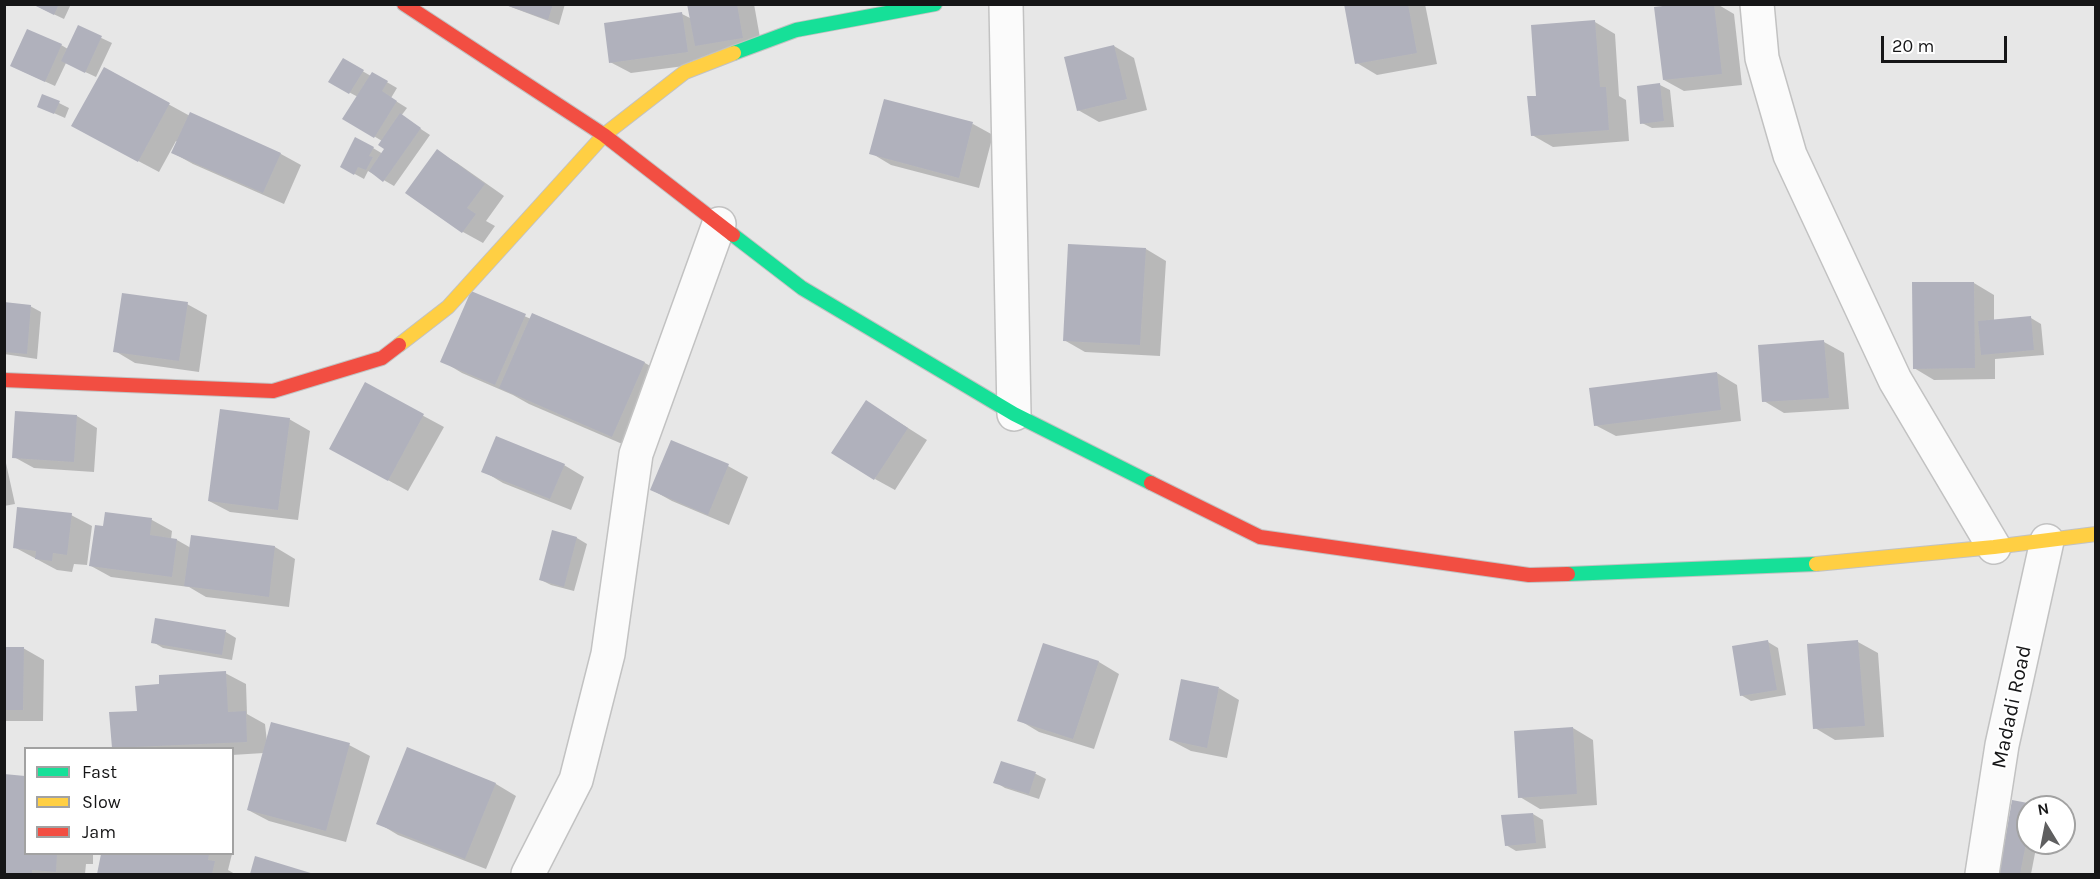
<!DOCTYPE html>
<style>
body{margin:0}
#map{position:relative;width:2100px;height:879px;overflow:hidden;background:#e7e7e7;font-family:Karla,sans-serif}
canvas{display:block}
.frame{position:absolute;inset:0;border:6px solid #161617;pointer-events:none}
.legend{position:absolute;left:24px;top:747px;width:210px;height:108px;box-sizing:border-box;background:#fff;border:2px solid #a2a2a2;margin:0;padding:8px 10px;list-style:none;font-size:18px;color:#161617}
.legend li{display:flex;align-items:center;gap:12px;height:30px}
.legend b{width:30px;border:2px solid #a2a2a2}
.north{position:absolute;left:2016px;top:795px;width:60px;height:60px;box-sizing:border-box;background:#fff;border:2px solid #a2a2a2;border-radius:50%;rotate:350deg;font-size:16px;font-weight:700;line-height:24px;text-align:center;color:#161617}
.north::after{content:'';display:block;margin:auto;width:21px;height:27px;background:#5f5f60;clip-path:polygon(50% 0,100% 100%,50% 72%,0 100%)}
.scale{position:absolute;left:1881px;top:36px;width:126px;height:27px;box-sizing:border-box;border:3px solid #161617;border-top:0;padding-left:8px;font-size:18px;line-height:21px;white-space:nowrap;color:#161617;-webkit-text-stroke:4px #fff;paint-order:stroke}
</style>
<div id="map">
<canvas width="2100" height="879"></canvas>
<div class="frame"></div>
<ul class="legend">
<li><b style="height:8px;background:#16e098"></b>Fast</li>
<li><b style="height:8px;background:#ffcf43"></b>Slow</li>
<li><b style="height:8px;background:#f24e42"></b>Jam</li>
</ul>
<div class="north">N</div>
<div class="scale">20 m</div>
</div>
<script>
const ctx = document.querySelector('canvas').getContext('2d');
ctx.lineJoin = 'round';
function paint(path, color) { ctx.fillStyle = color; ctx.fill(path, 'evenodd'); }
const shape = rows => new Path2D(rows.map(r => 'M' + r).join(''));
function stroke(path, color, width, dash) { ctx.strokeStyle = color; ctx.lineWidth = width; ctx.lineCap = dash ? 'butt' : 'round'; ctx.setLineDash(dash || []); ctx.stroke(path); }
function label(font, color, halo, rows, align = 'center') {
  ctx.font = font + ' Karla,sans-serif'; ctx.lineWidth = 4.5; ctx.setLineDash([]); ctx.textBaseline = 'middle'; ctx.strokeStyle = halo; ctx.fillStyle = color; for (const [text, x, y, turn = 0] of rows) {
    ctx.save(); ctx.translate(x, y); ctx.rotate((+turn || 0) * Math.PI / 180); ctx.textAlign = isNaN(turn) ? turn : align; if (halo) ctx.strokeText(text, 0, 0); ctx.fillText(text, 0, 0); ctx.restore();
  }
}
paint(shape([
 [32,4,71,4,64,19],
 [503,4,565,4,559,25],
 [689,4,754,4,762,49,707,63,631,73,610,62,682,14,692,19],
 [1345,4,1425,4,1437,64,1377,75,1357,63],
 [1695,4,1717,4,1734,14,1742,85,1684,91,1664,80],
 [1595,22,1615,34,1619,96,1626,100,1629,141,1553,147,1532,135,1538,97],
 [78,27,112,43,96,77,66,63,55,86,22,71,61,45,68,49],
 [1114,46,1134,58,1147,110,1099,122,1078,110],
 [343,60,371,76,373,74,397,88,391,98,407,108,401,116,430,135,394,186,368,171,364,179,342,167,373,148,383,154,386,149,382,141,344,118,358,97,330,82],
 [104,69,190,116,191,114,281,154,301,165,284,204,193,164,173,153,178,142,176,141,159,172,93,137],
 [1660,85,1670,90,1674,127,1652,128,1642,123],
 [59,103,69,108,65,118,38,106],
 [973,124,993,135,979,188,891,165,871,153],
 [437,151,457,163,504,196,486,221,495,226,483,243,463,232,407,193],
 [1146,249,1166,261,1160,356,1085,352,1064,340],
 [1974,283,1994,295,1994,321,2031,318,2041,324,2044,355,1995,359,1995,379,1934,380,1914,368],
 [472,293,531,319,533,314,645,363,673,379,641,452,529,404,513,395,462,373,442,361],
 [4,304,30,306,41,312,37,359,4,354],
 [187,304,207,315,199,372,135,363,115,351],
 [1824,342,1844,353,1849,409,1784,413,1764,401],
 [1717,373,1737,385,1741,421,1616,436,1595,425],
 [366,385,444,427,408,491,351,460],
 [886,414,927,440,895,490,875,479],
 [77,416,97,428,94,472,34,468,14,457],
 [289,419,310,431,298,520,230,512,209,501],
 [4,454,15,504,4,506],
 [564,465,584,477,571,510,503,483,483,471],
 [728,466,748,477,729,525,672,501,652,490],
 [106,514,152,520,172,531,171,539,177,540,191,548,192,537,275,547,295,559,289,607,206,597,189,587,111,577,91,566,105,528],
 [71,515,92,526,87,565,74,564,72,572,57,570,14,547],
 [553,531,577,538,587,544,574,591,551,585,541,580],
 [156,620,226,632,236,638,232,660,163,648,153,642],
 [1768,642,1778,648,1786,695,1751,701,1741,695],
 [1858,642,1878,653,1884,737,1835,740,1815,728],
 [1044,645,1099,662,1119,674,1094,749,1039,732,1019,720],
 [4,648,23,648,44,660,43,721,4,721],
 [225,673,246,684,247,714,265,724,267,742,349,745,370,756,346,842,269,821,248,810,264,753,232,755,232,748,113,748,111,714,138,712,160,685],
 [1219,688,1239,700,1227,758,1191,751,1170,740],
 [1573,728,1593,740,1597,805,1540,809,1520,797],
 [408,749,496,784,516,796,486,869,398,835,378,823],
 [1002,763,1036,774,1046,779,1039,799,1005,788,995,782],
 [4,776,26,778,26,854,93,854,93,864,86,864,85,874,4,874],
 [2013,802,2036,807,2028,807,2028,843,2037,843,2031,874,2000,874],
 [1533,814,1543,820,1546,848,1516,851,1506,845],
 [102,854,232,854,228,870,235,874,98,874],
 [256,858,311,874,251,874]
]), '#0003');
paint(shape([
 [32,4,59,4,54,15],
 [503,4,553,4,548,20],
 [687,4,737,4,743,38,695,46],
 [1344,4,1408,4,1417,53,1355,64],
 [1680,4,1714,4,1722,74,1663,80,1654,7],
 [682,12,688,52,609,63,604,23],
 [1595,20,1600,87,1606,87,1609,130,1531,136,1527,96,1536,96,1531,25],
 [78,25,102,36,85,73,61,61],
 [27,29,62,44,45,82,10,66],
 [1114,45,1127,99,1077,111,1064,57],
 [343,58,364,70,349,94,328,82],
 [104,67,170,103,138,162,71,126],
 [372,72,388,81,382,91,397,101,374,138,342,119],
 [1660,83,1664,121,1640,124,1637,86],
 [42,94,60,101,54,114,37,107],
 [884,99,973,122,959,178,869,154],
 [190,112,281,153,263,193,171,153],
 [400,113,421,128,383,182,369,171,384,149,378,145],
 [355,137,374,147,369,156,373,157,366,170,358,167,354,175,340,167],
 [437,149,485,184,467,208,476,214,462,233,405,193],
 [1068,244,1146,248,1140,345,1063,341],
 [1912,282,1974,282,1975,368,1913,369],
 [471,291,526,314,495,385,440,362],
 [122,293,188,302,179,361,113,352],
 [4,302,31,305,27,354,4,352],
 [532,313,645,362,612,437,499,388],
 [2031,316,2034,350,1981,355,1978,321],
 [1824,340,1829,398,1762,402,1758,345],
 [1717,372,1721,410,1594,426,1589,388],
 [365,382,424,414,388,481,329,449],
 [866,400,908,428,874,480,831,453],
 [220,409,290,418,278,510,208,501],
 [15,411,77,415,74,462,12,458],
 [496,436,565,464,550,499,481,472],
 [671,440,729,464,708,515,650,490],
 [17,507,72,513,67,555,53,553,52,561,35,559,36,551,13,548],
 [105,512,152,518,150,535,177,539,172,577,89,566,95,525,103,526],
 [552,530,577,537,564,587,539,580],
 [191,535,275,546,269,597,184,586],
 [155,618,226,630,222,655,151,643],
 [1768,640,1777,690,1740,696,1732,646],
 [1858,640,1865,726,1813,729,1807,644],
 [1043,643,1099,661,1073,739,1017,721],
 [4,647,24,647,23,710,4,710],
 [226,671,228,712,246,711,247,742,112,748,109,712,137,711,135,686,159,684,159,675],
 [1181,679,1219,687,1207,748,1169,740],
 [271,722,350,743,326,831,247,810],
 [1573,727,1577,794,1518,798,1514,731],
 [407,747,496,783,465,859,376,824],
 [1001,761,1036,772,1029,794,993,783],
 [4,774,25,776,26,854,57,854,56,872,32,870,32,874,4,874],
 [2012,800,2033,804,2033,807,2028,807,2028,833,2020,874,1999,874],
 [1533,813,1536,843,1505,846,1501,815],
 [101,854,209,854,208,860,215,861,212,874,97,874],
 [255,856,314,874,250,874]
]), '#b0b1bc');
const street = shape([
 [1006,4,1014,414],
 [1757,4,1762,58,1790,155,1895,380,1994,547],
 [528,874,576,780,608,654,636,454,719,224],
 [1982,874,2002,745,2047,541]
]);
const fast = shape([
 [734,53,796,30,935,4],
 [733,235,802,288,1014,414,1151,483],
 [1568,574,1816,564]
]);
const slow = shape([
 [399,345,448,307,604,135,685,72,734,53],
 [1816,564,1994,547,2096,534]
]);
const jam = shape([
 [404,4,604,135,733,235],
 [4,380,273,391,382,358,399,345],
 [1151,483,1260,537,1529,575,1568,574]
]);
stroke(street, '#c2c2c2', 36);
stroke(fast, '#c2c2c2', 16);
stroke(slow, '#c2c2c2', 16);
stroke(jam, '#c2c2c2', 16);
stroke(street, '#fbfbfb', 33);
stroke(fast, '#16e098', 14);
stroke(slow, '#ffcf43', 14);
stroke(jam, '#f24e42', 14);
label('21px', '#161617', '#fff', [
 ["Madadi Road",2012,707,-78]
]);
</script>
